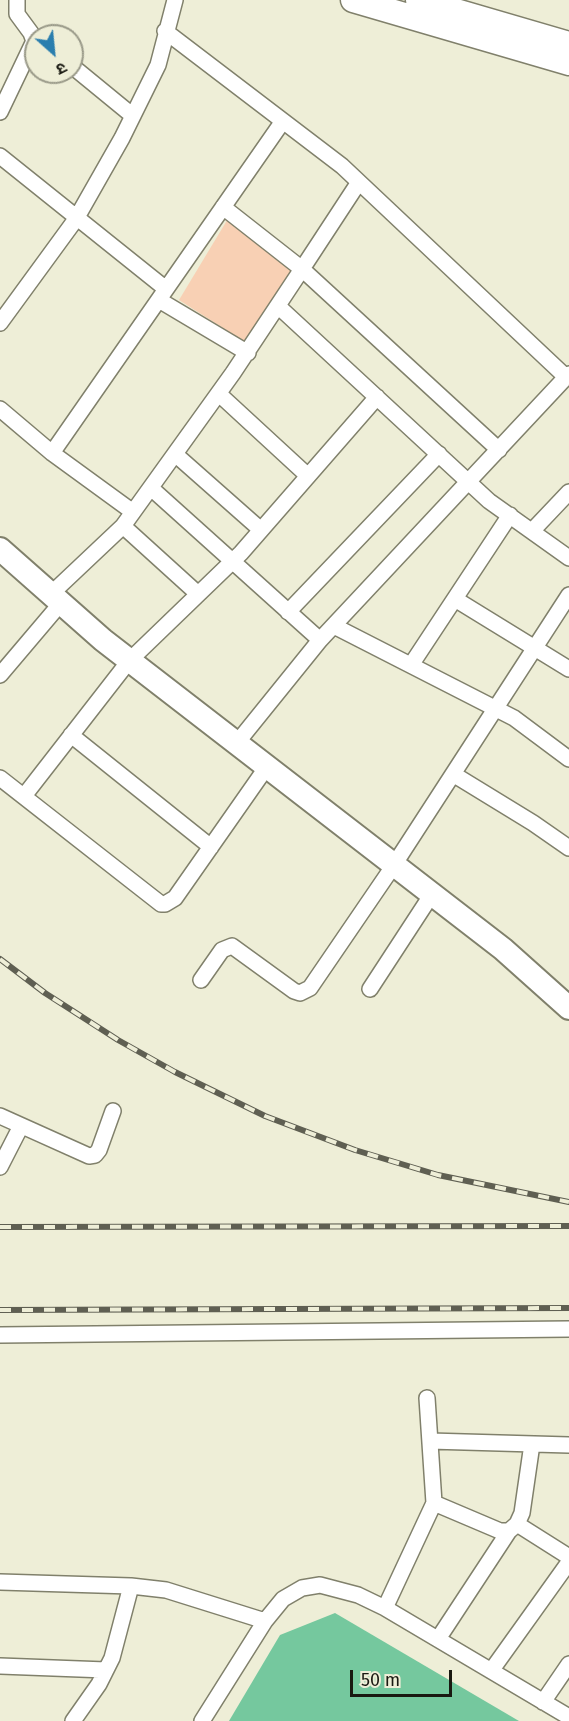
<!DOCTYPE html>
<meta charset="utf-8">
<style>
body{margin:0}
#map{position:relative;width:569px;height:1721px;overflow:hidden;background:#eeeed7;font-family:"Fira Sans","Noto Sans Devanagari",sans-serif}
canvas{display:block}
.north{position:absolute;left:24px;top:24px;width:60px;height:60px;box-sizing:border-box;background:#eeeed7;border:2px solid #998;border-radius:50%;rotate:153deg;font-size:16px;font-weight:700;line-height:24px;text-align:center;color:#191911}
.north::after{content:'';display:block;margin:auto;width:21px;height:27px;background:#2a7eae;clip-path:polygon(50% 0,100% 100%,50% 72%,0 100%)}
.scale{position:absolute;left:350px;top:1670px;width:102px;height:27px;box-sizing:border-box;border:3px solid #191911;border-top:0;padding-left:8px;font-size:18px;line-height:21px;white-space:nowrap;color:#191911;-webkit-text-stroke:4px #eeeed7;paint-order:stroke}
</style>
<div id="map">
<canvas width="569" height="1721"></canvas>
<div class="north">उ</div>
<div class="scale">50 m</div>
</div>
<script>
const ctx = document.querySelector('canvas').getContext('2d');
ctx.lineJoin = 'round';
function paint(path, color) { ctx.fillStyle = color; ctx.fill(path, 'evenodd'); }
const shape = rows => new Path2D(rows.map(r => 'M' + r).join(''));
function stroke(path, color, width, dash) { ctx.strokeStyle = color; ctx.lineWidth = width; ctx.lineCap = dash ? 'butt' : 'round'; ctx.setLineDash(dash || []); ctx.stroke(path); }
paint(shape([
 [229,217,299,271,245,342,179,300]
]), '#f8d0b4');
paint(shape([
 [335,1613,519,1721,229,1721,280,1635]
]), '#75c89e');
const street = shape([
 [165,31,342,166,566,377],
 [72,66,133,116],
 [0,112,34,41,31,33,17,14,17,0],
 [0,156,166,289],
 [359,182,302,269,499,450],
 [159,300,248,353],
 [279,307,489,501,569,558],
 [0,323,76,219,122,138,158,65,175,0],
 [219,394,308,476],
 [0,409,52,453,133,512],
 [52,453,283,121],
 [175,454,261,530],
 [151,488,320,640],
 [123,526,198,594],
 [532,531,569,492],
 [51,594,123,526,233,373,302,269,223,207],
 [455,599,569,669],
 [288,612,439,454],
 [334,626,514,718,569,759],
 [411,665,510,515],
 [0,675,61,603],
 [71,735,211,847],
 [236,744,320,640,569,374],
 [453,774,533,823,569,848],
 [0,778,161,904,165,904,175,898,266,768],
 [24,796,129,661,241,553,377,397],
 [201,980,222,950,232,946,294,991,300,993,310,988,394,865,569,595],
 [370,989,432,894],
 [0,1116,89,1156,95,1155,99,1150,113,1111],
 [0,1167,21,1126],
 [0,1335,569,1329],
 [430,1441,569,1445],
 [434,1503,500,1531,509,1531,517,1524,522,1513,532,1444],
 [517,1524,569,1557],
 [0,1582,131,1586,166,1590,265,1621],
 [385,1608,434,1503,427,1398],
 [438,1639,509,1531],
 [0,1666,106,1670],
 [491,1671,569,1562],
 [543,1702,569,1664],
 [73,1721,99,1684,112,1658,131,1586],
 [202,1721,265,1621,283,1599,302,1588,320,1585,358,1595,385,1608,569,1717]
]);
const secondary = shape([
 [0,549,103,640,503,949,569,1008]
]);
const primary = shape([
 [353,0,569,63],
 [418,0,569,44]
]);
stroke(street, '#80806b', 18);
stroke(secondary, '#80806b', 26);
stroke(primary, '#80806b', 27);
stroke(street, '#fff', 15);
stroke(secondary, '#fff', 22);
stroke(primary, '#fff', 24);
const rail = shape([
 [0,959,45,993,118,1040,175,1072,265,1116,355,1150,438,1175,569,1202],
 [0,1227,569,1226],
 [0,1310,569,1308]
]);
stroke(rail, '#5f5f52', 6);
stroke(rail, '#eeeed7', 4, [11]);
</script>
